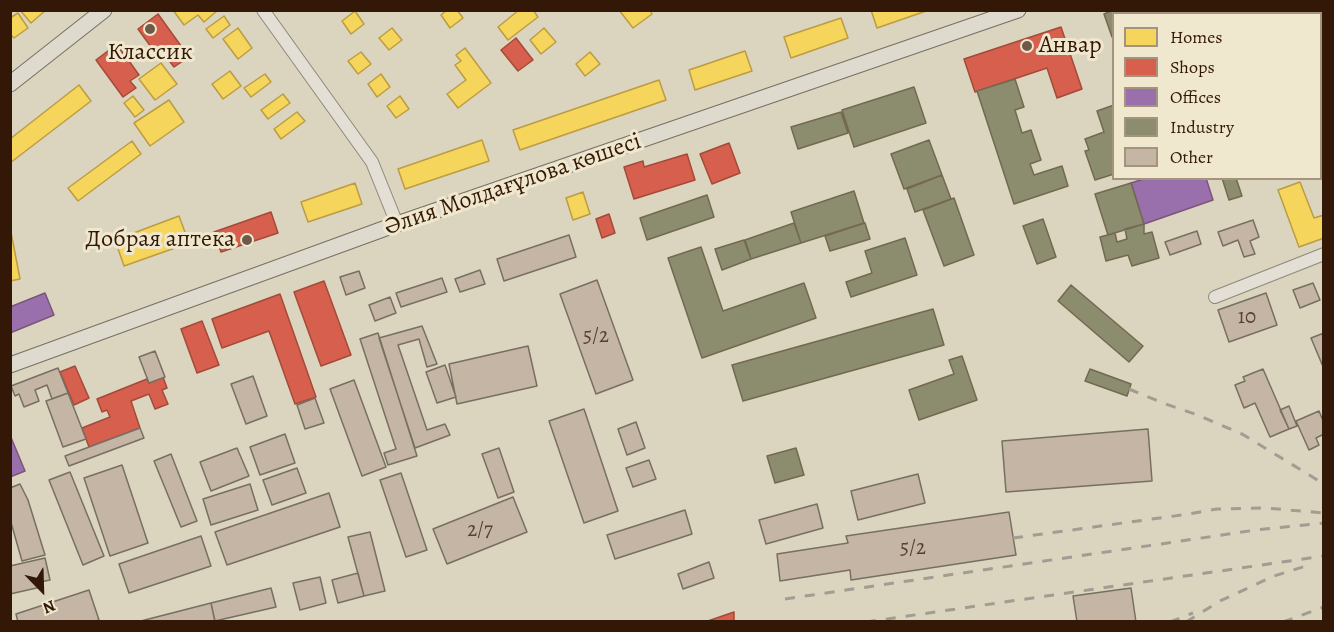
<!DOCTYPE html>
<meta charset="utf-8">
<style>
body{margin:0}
#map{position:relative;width:1334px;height:632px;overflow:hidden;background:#dbd4bf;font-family:Alegreya,serif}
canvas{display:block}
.frame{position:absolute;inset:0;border:12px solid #341807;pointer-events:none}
.legend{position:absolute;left:1112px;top:12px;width:210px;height:168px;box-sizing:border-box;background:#efe7ce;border:2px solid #a4947e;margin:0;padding:8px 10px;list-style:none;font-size:18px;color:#341807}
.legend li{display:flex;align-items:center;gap:12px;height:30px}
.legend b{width:30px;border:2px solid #a4947e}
.north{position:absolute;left:12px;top:560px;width:60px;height:60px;-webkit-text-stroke:4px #efe7ce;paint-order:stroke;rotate:157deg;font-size:16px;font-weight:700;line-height:24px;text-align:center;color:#341807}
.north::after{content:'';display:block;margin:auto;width:21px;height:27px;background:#341807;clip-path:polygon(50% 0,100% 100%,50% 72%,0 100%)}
</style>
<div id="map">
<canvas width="1334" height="632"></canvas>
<div class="frame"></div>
<ul class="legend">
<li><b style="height:16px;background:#f6d55c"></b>Homes</li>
<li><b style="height:16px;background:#d6604d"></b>Shops</li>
<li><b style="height:16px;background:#9970ab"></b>Offices</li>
<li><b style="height:16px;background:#8c8c6e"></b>Industry</li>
<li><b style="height:16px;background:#c4b5a4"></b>Other</li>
</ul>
<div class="north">N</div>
</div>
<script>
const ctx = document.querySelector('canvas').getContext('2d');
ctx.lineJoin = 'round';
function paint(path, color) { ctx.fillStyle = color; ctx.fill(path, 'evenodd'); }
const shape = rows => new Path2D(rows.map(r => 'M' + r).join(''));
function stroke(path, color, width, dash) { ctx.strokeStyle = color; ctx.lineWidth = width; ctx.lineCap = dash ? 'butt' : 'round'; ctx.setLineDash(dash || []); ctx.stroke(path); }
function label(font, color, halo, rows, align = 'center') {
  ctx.font = font + ' Alegreya,serif'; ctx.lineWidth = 6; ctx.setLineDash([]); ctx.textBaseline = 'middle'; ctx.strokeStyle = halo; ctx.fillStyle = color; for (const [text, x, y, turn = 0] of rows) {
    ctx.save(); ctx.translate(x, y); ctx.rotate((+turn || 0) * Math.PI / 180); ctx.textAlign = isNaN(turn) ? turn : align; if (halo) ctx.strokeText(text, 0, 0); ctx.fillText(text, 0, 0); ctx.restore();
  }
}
const homes = shape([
 [20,10,46,10,31,23,20,10],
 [173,10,218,10,204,22,198,15,184,25,173,10],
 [447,10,457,10,463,18,450,28,441,15,447,10],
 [519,10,533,10,538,17,508,40,498,27,519,10],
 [619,10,650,10,652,14,633,28,619,10],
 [871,10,929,10,877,28,871,10],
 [1210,10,1233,10,1234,14,1211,14,1210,10],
 [355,11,364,24,351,34,342,21,355,11],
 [18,13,28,28,14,38,10,34,10,18,18,13],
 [224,16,230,25,213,38,206,29,224,16],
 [841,18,848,38,791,58,784,37,841,18],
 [238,28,252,48,238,59,223,39,238,28],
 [392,28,402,40,389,50,379,38,392,28],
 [544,28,556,42,541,54,530,40,544,28],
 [465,48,491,83,458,108,447,94,466,80,455,65,461,61,456,55,465,48],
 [745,51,752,71,695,90,689,70,745,51],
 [361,52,371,64,358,74,348,61,361,52],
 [590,52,600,64,585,76,576,64,590,52],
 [161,63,177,84,155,100,139,79,161,63],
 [230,71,241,86,223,99,212,84,230,71],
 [265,74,271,82,251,97,244,88,265,74],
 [381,74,390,87,377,97,368,84,381,74],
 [659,80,666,100,520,150,513,130,659,80],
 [79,85,91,101,10,163,10,139,79,85],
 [283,94,290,103,268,119,261,110,283,94],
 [133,96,144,110,135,117,124,103,133,96],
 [400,96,409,109,396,118,387,106,400,96],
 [169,100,184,122,150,146,134,123,169,100],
 [297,112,305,121,281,139,274,129,297,112],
 [482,140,489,161,405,189,398,169,482,140],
 [132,141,141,154,78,201,68,188,132,141],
 [1300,182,1314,218,1324,215,1324,238,1299,247,1278,190,1300,182],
 [355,183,362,204,308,222,301,202,355,183],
 [583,192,590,214,573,220,566,198,583,192],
 [179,216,189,243,124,266,115,240,179,216],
 [10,227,20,279,10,281,10,227]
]);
paint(homes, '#f6d55c');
stroke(homes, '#bc9c42', 1.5);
const shops = shape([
 [158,14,189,57,174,67,164,54,159,58,138,29,158,14],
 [1061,27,1082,89,1057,98,1047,68,975,92,964,59,1061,27],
 [516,38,533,60,518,71,501,50,516,38],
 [117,44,139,75,130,81,136,88,123,97,96,60,117,44],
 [729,143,740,173,712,184,700,154,729,143],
 [687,154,695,180,634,199,624,167,643,161,644,167,687,154],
 [271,212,278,233,221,252,214,232,271,212],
 [609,214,615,233,602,238,596,219,609,214],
 [324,281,351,355,321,366,294,292,324,281],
 [280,294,316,397,295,404,269,331,222,348,212,319,280,294],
 [202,321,219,365,197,373,181,329,202,321],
 [75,366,89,398,74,405,60,372,75,366],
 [163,377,167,388,162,390,168,404,155,409,149,394,131,401,140,428,89,447,82,428,110,417,107,410,102,412,97,399,147,379,149,383,163,377],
 [734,612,734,622,705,622,734,612]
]);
paint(shops, '#d6604d');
stroke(shops, '#a54a38', 1.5);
const offices = shape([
 [1147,178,1206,178,1213,200,1144,224,1131,183,1147,178],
 [45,293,54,315,10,333,10,307,45,293],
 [10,435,25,471,10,477,10,435]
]);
paint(offices, '#9970ab');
stroke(offices, '#7b567a', 1.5);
const industry = shape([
 [1113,10,1151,10,1152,14,1114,14,1114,37,1112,37,1104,14,1113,10],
 [1324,51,1324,78,1320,70,1320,52,1324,51],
 [1015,79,1024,107,1015,110,1022,133,1031,130,1041,160,1030,164,1034,175,1062,166,1068,186,1014,204,977,91,1015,79],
 [914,87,926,123,854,147,842,110,914,87],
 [1114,105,1114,174,1095,180,1085,151,1089,150,1085,139,1104,132,1097,111,1114,105],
 [841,112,848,133,798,149,791,127,841,112],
 [929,140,942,175,904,189,891,154,929,140],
 [942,175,951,199,915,212,907,189,942,175],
 [1222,178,1236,178,1242,196,1229,200,1222,178],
 [1131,183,1144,224,1108,235,1095,194,1131,183],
 [854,191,864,223,801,243,791,212,854,191],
 [707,195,714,217,647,240,640,218,707,195],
 [954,198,974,255,944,266,923,210,954,198],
 [1043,219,1056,257,1037,264,1023,226,1043,219],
 [794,223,801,243,751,259,745,240,794,223],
 [865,223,870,239,830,251,825,236,865,223],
 [1144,224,1144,234,1152,232,1159,258,1132,266,1128,255,1106,261,1100,237,1115,233,1117,242,1127,239,1125,229,1144,224],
 [905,238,917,275,851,297,846,282,872,273,865,251,905,238],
 [744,240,751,259,722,270,715,249,744,240],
 [701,247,723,311,804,283,816,318,702,358,668,258,701,247],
 [1071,285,1143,346,1129,362,1058,301,1071,285],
 [933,309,944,345,743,401,732,365,933,309],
 [962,356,977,400,919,420,909,390,954,374,949,360,962,356],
 [1090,369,1131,384,1127,396,1085,381,1090,369],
 [796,448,804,475,775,483,767,456,796,448]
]);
paint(industry, '#8c8c6e');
stroke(industry, '#72694f', 1.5);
const building = shape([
 [1253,220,1259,237,1250,241,1255,254,1244,257,1238,240,1223,246,1218,232,1253,220],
 [1197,231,1201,244,1170,255,1165,242,1197,231],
 [569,235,576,257,504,281,497,259,569,235],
 [480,270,485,284,460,292,455,279,480,270],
 [359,271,365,288,346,295,340,277,359,271],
 [442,278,447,292,401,307,396,293,442,278],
 [597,280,633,380,596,394,560,294,597,280],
 [1313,283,1320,300,1300,308,1293,290,1313,283],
 [1266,293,1277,325,1229,342,1218,310,1266,293],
 [390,297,396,313,375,321,369,305,390,297],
 [422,326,437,364,427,367,419,339,398,345,427,430,445,424,450,435,415,448,379,338,422,326],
 [378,333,417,456,388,465,384,453,396,449,360,339,378,333],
 [1324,333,1324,369,1311,338,1324,333],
 [528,346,537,386,457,404,449,364,528,346],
 [155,351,165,377,149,383,139,357,155,351],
 [445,365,456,397,437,403,426,372,445,365],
 [58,368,68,393,52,399,47,385,35,390,39,401,24,407,19,394,15,396,11,386,58,368],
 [1263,369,1289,429,1270,437,1255,403,1244,408,1235,385,1245,381,1243,377,1263,369],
 [253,376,267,416,246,424,231,384,253,376],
 [354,380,386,467,362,476,330,389,354,380],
 [68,393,86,439,63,447,46,401,68,393],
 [315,398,324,423,305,429,297,405,315,398],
 [1289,406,1297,426,1289,429,1280,410,1289,406],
 [584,409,618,511,584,523,549,421,584,409],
 [1319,411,1324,423,1324,434,1316,438,1319,445,1309,450,1296,421,1319,411],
 [636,422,645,448,627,455,618,429,636,422],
 [140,428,144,438,69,466,65,456,140,428],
 [1148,429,1152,481,1006,492,1002,441,1148,429],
 [285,434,295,463,260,475,250,447,285,434],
 [237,448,249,476,211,491,200,462,237,448],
 [499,448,514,492,498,498,482,454,499,448],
 [171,454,197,521,181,527,154,461,171,454],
 [649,460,656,479,633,487,626,468,649,460],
 [122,465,148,543,110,556,84,478,122,465],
 [297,468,306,493,272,505,263,480,297,468],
 [70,472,104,556,83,565,49,480,70,472],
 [401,473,427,550,406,557,380,480,401,473],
 [918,474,925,503,858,520,851,491,918,474],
 [20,484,28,500,45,555,22,561,10,519,10,488,20,484],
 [250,484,258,510,211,525,203,499,250,484],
 [329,493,340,527,227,565,215,532,329,493],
 [513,497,527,532,447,564,433,529,513,497],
 [817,504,823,528,766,544,759,520,817,504],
 [685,510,692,534,615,559,607,535,685,510],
 [1009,512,1016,555,851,580,850,570,780,581,777,554,848,543,846,536,1009,512],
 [370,532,385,591,364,596,348,537,370,532],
 [201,536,211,566,129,593,119,564,201,536],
 [45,558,50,580,40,582,41,587,10,594,10,566,45,558],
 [709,562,714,578,683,589,678,574,709,562],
 [358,573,364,596,338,603,332,580,358,573],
 [320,577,326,603,300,610,293,583,320,577],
 [271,588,276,607,215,621,211,603,271,588],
 [1131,588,1136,622,1077,622,1073,596,1131,588],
 [89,590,99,620,93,622,18,622,16,614,89,590],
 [211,603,215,622,137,622,211,603]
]);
paint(building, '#c4b5a4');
stroke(building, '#776f62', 1.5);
const minor = shape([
 [263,10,372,162,397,224],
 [1215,297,1324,254]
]);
const major = shape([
 [10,84,104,10],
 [10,365,397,224,1018,10]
]);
stroke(minor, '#8f887a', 14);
stroke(major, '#776f62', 17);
stroke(minor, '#e3dfd5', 12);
stroke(major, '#dedace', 15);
stroke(shape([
 [1129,389,1163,403,1195,414,1242,434,1324,484],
 [1013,538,1189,514,1217,509,1266,508,1324,513],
 [785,599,1256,530,1324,523],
 [866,622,1324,556],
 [1170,622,1193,613],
 [1186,622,1220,601,1274,576,1312,564],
 [1283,622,1324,607]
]), '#a29c92', 3, [10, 10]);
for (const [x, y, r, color] of [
 [150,29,6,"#6e5a47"],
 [1027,46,6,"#6e5a47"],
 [247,240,6,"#6e5a47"]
]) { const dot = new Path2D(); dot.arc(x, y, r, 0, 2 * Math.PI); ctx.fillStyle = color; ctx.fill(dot); stroke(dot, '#efe7ce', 2); }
label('21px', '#583f2e', null, [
 ["10",1247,318],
 ["5/2",596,337],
 ["2/7",480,531],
 ["5/2",913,549]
]);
label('24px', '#341807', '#efe7ce', [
 ["Анвар",1039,46],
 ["Классик",150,53,"center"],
 ["Добрая аптека",235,240,"right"]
], 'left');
label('24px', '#341807', '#efe7ce', [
 ["Әлия Молдағұлова көшесі",513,185,-19]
]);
</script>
